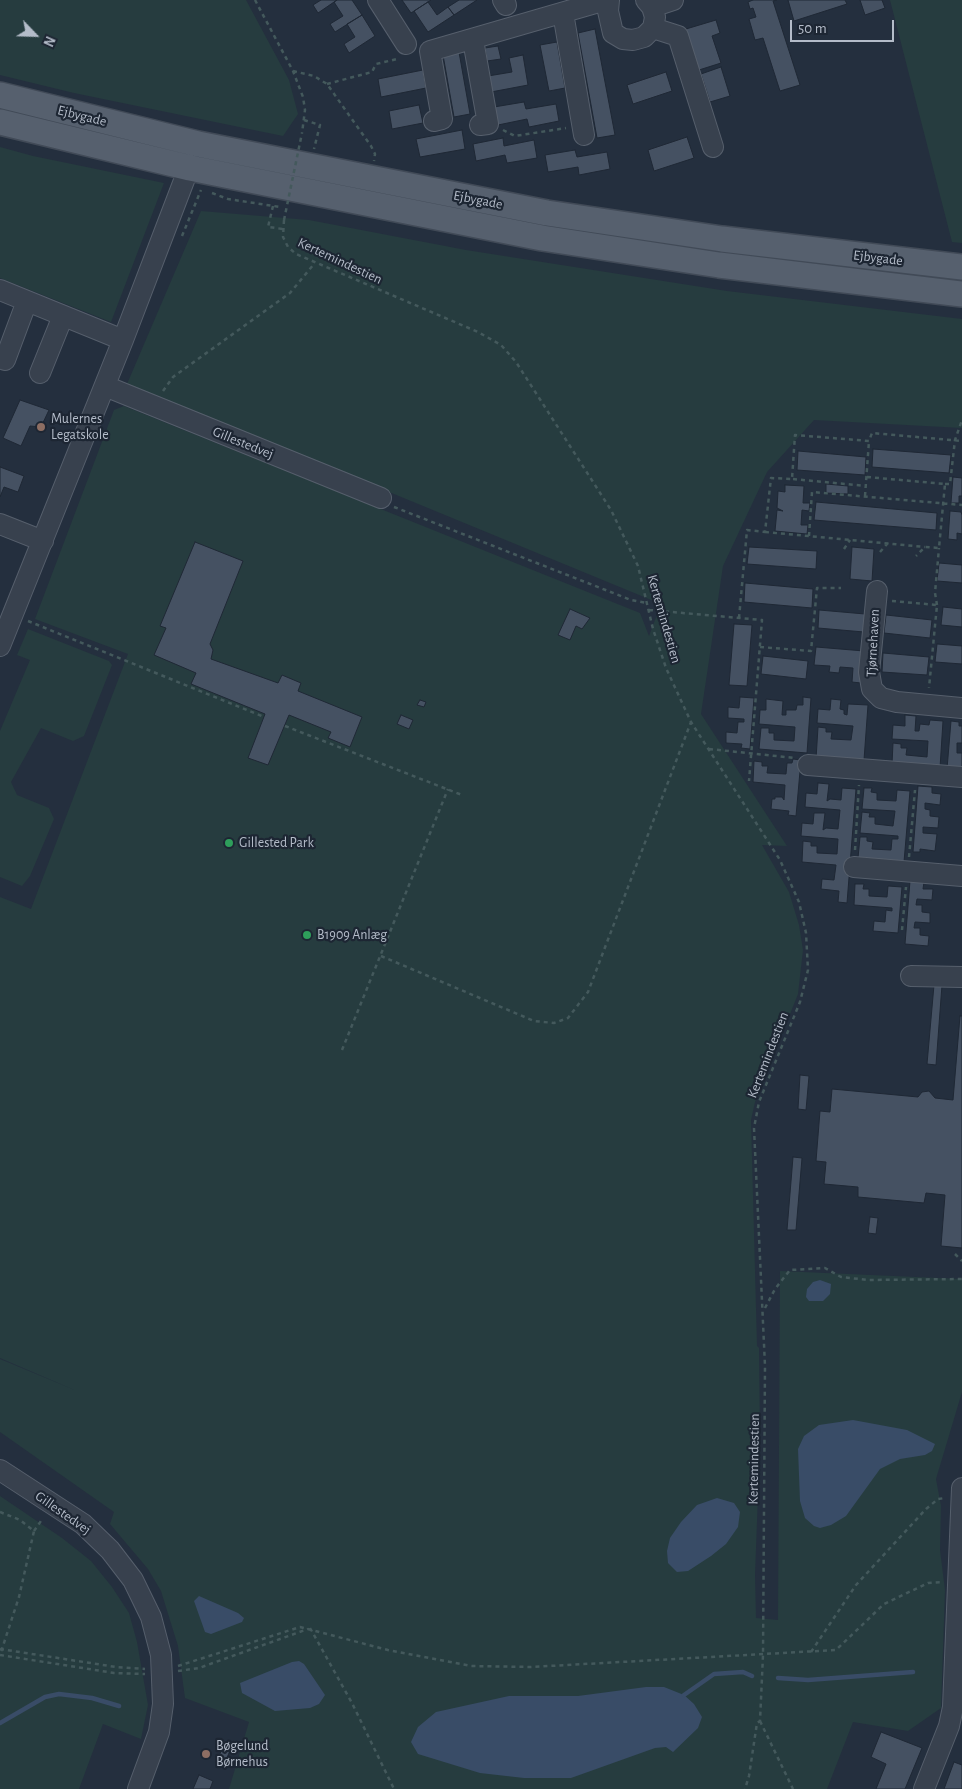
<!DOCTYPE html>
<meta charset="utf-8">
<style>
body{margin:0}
#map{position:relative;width:962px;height:1789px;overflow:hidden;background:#242f3e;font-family:"Alegreya Sans",sans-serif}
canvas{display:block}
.north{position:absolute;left:10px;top:10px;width:50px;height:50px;-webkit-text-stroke:4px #1d2633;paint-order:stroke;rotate:114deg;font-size:14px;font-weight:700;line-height:20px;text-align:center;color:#b4bcc9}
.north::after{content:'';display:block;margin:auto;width:18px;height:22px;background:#b4bcc9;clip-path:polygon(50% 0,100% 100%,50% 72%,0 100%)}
.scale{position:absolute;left:790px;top:20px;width:104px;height:22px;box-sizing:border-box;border:2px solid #b4bcc9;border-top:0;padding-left:6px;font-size:15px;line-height:18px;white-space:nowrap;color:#b4bcc9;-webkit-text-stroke:4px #1d2633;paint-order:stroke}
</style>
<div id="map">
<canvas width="962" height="1789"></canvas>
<div class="north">N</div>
<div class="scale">50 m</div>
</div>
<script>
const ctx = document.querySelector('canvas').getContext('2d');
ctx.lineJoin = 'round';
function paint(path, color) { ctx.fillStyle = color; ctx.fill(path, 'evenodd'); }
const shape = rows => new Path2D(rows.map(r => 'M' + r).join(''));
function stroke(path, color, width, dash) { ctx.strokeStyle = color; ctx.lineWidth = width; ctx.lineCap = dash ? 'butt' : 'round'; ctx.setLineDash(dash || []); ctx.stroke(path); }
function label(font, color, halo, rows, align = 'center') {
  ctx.font = font + ' "Alegreya Sans",sans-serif'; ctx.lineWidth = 4.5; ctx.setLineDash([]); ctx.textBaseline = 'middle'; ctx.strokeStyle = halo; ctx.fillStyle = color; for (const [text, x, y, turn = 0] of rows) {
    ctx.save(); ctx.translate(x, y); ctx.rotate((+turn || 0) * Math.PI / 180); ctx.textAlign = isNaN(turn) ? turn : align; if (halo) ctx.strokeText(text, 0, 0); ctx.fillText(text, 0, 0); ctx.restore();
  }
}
paint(shape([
 [0,0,246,0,289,80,298,114,283,136,74,93,0,75],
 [890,0,962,0,962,243,952,242],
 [0,147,33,156,164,183,111,322,0,278],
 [201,211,309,220,466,250,727,291,962,319,962,428,814,420,767,472,723,566,701,714,787,846,762,845,789,892,799,925,803,950,798,994,755,1102,751,1120,757,1346,759,1348,760,1441,755,1575,756,1618,778,1620,780,1271,962,1279,962,1392,936,1479,941,1506,940,1550,945,1590,941,1708,908,1731,853,1722,827,1789,229,1789,249,1722,185,1698,178,1646,161,1591,148,1569,110,1524,114,1512,0,1432,0,1359,77,1391,0,1358,0,897,31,909,128,654,35,619,114,410,124,406,640,613,649,636,661,604,127,384],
 [28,629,109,661,112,665,84,736,73,741,41,728,11,782,17,795,49,808,54,819,30,876,22,886,0,877,0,731,30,660,17,655],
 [0,1496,62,1538,91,1561,112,1587,129,1613,137,1642,148,1705,141,1739,103,1724,79,1789,0,1789]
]), '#263c3f');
paint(shape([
 [820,1280,831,1284,830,1294,823,1301,809,1301,806,1297,807,1289,813,1282],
 [853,1420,907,1430,935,1444,932,1451,925,1455,900,1459,880,1469,846,1516,831,1525,820,1528,814,1526,805,1518,800,1501,798,1449,804,1436,819,1425],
 [717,1498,734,1503,740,1512,738,1527,726,1544,711,1556,688,1571,677,1572,668,1563,667,1551,670,1538,681,1522,697,1505],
 [199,1596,238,1613,244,1618,242,1622,211,1634,205,1632,194,1601],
 [299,1661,304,1664,325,1695,319,1704,310,1708,275,1711,242,1693,240,1683,292,1662],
 [646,1687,664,1687,684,1695,694,1704,702,1717,698,1728,673,1752,666,1747,655,1748,571,1778,524,1778,480,1773,418,1754,411,1742,418,1727,436,1712,509,1696,578,1696]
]), '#394c67');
stroke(shape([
 [778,1678,808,1680,913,1672],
 [684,1695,714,1674,743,1672,752,1676],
 [0,1723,45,1697,59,1694,92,1698,119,1706]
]), '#394c67', 4.5);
const building = shape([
 [321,0,337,0,318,13,313,5,321,0],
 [337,0,352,0,362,15,335,32,330,24,343,16,334,2,337,0],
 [402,0,431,0,411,13,402,0],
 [459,0,477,0,454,15,448,7,459,0],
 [753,0,777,0,773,1,800,85,780,91,763,38,755,40,749,19,756,17,753,8,750,9,748,2,753,0],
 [788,0,845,0,847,4,794,21,788,0],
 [860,0,882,0,885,8,865,15,860,0],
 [428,2,437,15,448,7,454,15,428,32,414,11,428,2],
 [362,15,375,36,349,53,344,44,355,37,347,24,362,15],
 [716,20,720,33,712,36,721,63,699,70,686,29,716,20],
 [595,29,615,135,597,138,578,33,595,29],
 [557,42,565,88,549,91,540,45,557,42],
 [498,46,501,59,487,61,485,48,498,46],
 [459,52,470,114,454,117,443,55,459,52],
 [523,55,528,85,491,92,488,76,512,72,509,58,523,55],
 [721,67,730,96,710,102,701,74,721,67],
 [423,70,426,88,381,97,378,79,423,70],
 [666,72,672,91,633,104,627,85,666,72],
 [524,102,526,109,556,104,559,121,529,127,527,119,498,125,494,107,524,102],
 [419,105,423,123,392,129,389,111,419,105],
 [462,130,465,149,420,157,416,139,462,130],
 [687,137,694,158,654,171,648,150,687,137],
 [503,138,504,146,534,140,537,158,507,163,505,155,476,161,473,144,503,138],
 [575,150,577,157,607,152,610,169,579,175,578,167,548,172,545,155,575,150],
 [20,400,49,410,41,427,30,426,21,446,3,438,20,400],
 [873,449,951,455,949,473,872,467,873,449],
 [798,451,866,457,865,475,797,470,798,451],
 [0,467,24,476,18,492,4,487,0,497,0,467],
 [953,477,962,478,962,496,959,496,959,503,951,503,953,477],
 [826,484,848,486,848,494,826,493,826,484],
 [785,485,804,486,803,503,810,503,809,511,802,510,801,525,808,525,807,534,775,531,777,510,783,511,777,508,778,491,785,492,785,485],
 [816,502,937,513,936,530,814,520,816,502],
 [950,511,961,512,962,515,962,534,957,533,957,540,948,539,950,511],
 [195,542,243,561,210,644,213,650,211,659,278,683,282,675,301,683,298,691,362,717,350,747,328,738,331,732,289,715,268,765,248,758,265,714,191,684,196,673,154,655,166,628,160,626,195,542],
 [749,547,817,551,816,569,747,564,749,547],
 [852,547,874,549,872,581,850,579,852,547],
 [939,563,962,565,962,583,937,581,939,563],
 [745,583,813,589,812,608,744,602,745,583],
 [943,607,962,609,962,627,941,625,943,607],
 [570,609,590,618,582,629,576,626,570,640,558,635,570,609],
 [819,610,865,614,864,632,818,628,819,610],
 [886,615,932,620,930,638,884,633,886,615],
 [734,624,752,625,747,686,729,685,734,624],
 [937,644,962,646,962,664,935,662,937,644],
 [816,647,864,651,861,683,852,682,853,668,840,667,839,673,829,672,830,666,814,665,816,647],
 [883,653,929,657,927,675,882,672,883,653],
 [763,656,808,661,806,679,761,674,763,656],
 [740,697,754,698,750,749,741,748,742,744,726,743,726,732,737,733,738,722,744,722,744,719,728,718,728,707,739,708,740,697],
 [803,697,811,698,807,753,759,749,761,728,769,728,769,733,774,733,774,740,794,741,795,727,759,724,760,710,766,710,766,699,783,701,782,715,786,715,786,710,796,710,797,705,803,705,803,697],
 [831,699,841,700,840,709,844,710,844,714,847,715,848,704,868,705,864,760,816,759,818,727,826,728,826,732,832,732,831,739,851,740,853,726,817,723,818,709,830,710,831,699],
 [420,700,426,702,424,707,417,705,420,700],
 [401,715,413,720,409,729,397,724,401,715],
 [905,715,916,716,915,731,919,731,920,724,929,725,930,720,943,721,940,768,892,764,893,743,901,744,901,748,907,748,906,755,927,757,928,741,892,739,893,725,905,726,905,715],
 [951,721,959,722,959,726,962,726,962,743,957,743,957,753,962,753,962,770,947,769,951,721],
 [793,759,801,760,796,816,788,815,789,811,771,809,772,799,775,799,775,797,782,797,784,800,785,785,753,782,754,761,762,762,762,766,768,766,767,773,786,774,787,763,792,763,793,759],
 [818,783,829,784,827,801,830,799,841,800,842,788,856,789,847,903,838,902,839,891,821,889,822,879,834,880,836,865,802,862,803,841,811,842,811,846,817,846,817,853,837,854,838,839,801,836,802,823,813,824,814,813,825,813,823,830,826,828,838,829,840,810,805,807,806,793,817,794,818,783],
 [918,786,932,787,932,793,941,794,940,805,925,803,925,809,930,810,930,816,939,817,938,828,923,827,923,833,937,834,935,851,920,849,920,852,913,852,918,786],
 [864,788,872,788,871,792,877,793,877,800,896,801,897,790,910,791,904,862,858,858,860,837,867,837,867,841,873,842,872,849,891,850,892,839,898,839,898,836,860,833,862,812,870,813,869,817,875,817,875,824,893,826,895,811,862,809,864,788],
 [910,881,924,882,923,889,933,889,932,900,917,899,916,905,922,905,922,912,930,913,930,923,915,922,914,928,920,928,920,935,929,936,928,946,905,944,910,881],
 [855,884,864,884,863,889,869,889,869,896,887,897,888,886,902,887,898,933,873,931,874,921,885,922,886,910,892,911,892,908,854,905,855,884],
 [934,985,942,985,936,1065,927,1064,934,985],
 [960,1016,962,1016,962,1248,941,1246,945,1195,926,1193,924,1203,858,1197,858,1187,824,1184,826,1162,816,1161,820,1111,830,1112,832,1089,918,1097,922,1092,929,1091,935,1098,953,1100,960,1016],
 [800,1075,809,1076,806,1110,798,1109,800,1075],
 [793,1157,802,1158,796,1230,787,1230,793,1157],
 [870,1217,878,1218,876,1234,868,1233,870,1217],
 [881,1732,922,1748,905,1789,876,1789,886,1764,871,1757,881,1732],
 [224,1745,231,1748,225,1763,217,1760,224,1745],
 [954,1762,962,1765,962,1789,944,1789,954,1762],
 [199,1775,213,1781,210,1789,193,1789,199,1775]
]);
paint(building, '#455162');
stroke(building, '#1f2835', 1);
const minor = shape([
 [378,0,406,44],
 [503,0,506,5],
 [609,0,608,11,613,33,623,39,633,40,644,37,653,28,655,17,652,7,646,0],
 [652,7,673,0],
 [563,13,584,135],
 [653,28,678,36,713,147],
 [473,40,488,124,480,125],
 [434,121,442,119,430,51,606,0],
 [0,290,123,340],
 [5,360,27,301],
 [40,373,63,316],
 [105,386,381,498],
 [0,524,43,541],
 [877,591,869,672,872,689,881,698,897,702,962,708],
 [0,646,123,340,198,144],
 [808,765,962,777],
 [854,867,962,876],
 [911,976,962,977],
 [0,1470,83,1524,110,1550,133,1580,151,1617,161,1655,163,1704,159,1732,138,1789],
 [924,1789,949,1726,953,1707,962,1488]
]);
const major = shape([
 [0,95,198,144,547,213,722,239,962,267],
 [0,122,190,168,542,238,719,265,962,294]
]);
stroke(minor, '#565f6c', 22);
stroke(major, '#414a57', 28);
stroke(shape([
 [255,0,293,71,303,97,305,110,302,133],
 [293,71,314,76,327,84,371,146,375,154,374,161],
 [327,84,372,72,376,64,397,59],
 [304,120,320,125,314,149],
 [503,130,515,136,566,128],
 [212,193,228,199,280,207],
 [273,206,268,227,283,229],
 [284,220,283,237,288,247,296,254,478,332,501,345,516,362,611,510,638,566,653,629,666,668,691,722,780,860,799,902,806,933,808,970,800,1002,759,1102,754,1128,765,1366,763,1655,760,1721,757,1723,749,1776,745,1789],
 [182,236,201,190],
 [163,391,173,377,290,293,314,264],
 [867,477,945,484,939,548,925,547,916,556],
 [793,479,866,486],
 [945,484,950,484,955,440,962,420],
 [865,496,869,441],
 [394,507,631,600,647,603],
 [765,532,925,547],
 [809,536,812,492,962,505],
 [844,549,850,540],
 [880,552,888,543],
 [892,601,937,605,929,688],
 [937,605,935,593,939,548],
 [649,610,762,620,749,781],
 [739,618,747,530,765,532,771,478,792,479,795,435,869,441,872,433,962,441],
 [28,621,264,717],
 [760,647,811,651,817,588,841,588],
 [285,726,462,795],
 [709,749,795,758],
 [855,850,859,785],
 [909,857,915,790],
 [902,930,906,887],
 [381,956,534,1021,554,1023,568,1018,588,992,691,722],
 [342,1050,448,789],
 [955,1254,962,1261],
 [765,1308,775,1289,790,1270,825,1268,841,1277,868,1280,962,1279],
 [0,1512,20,1520,34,1531,19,1597,0,1655],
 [34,1531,43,1518],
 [310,1628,352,1703,394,1789],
 [0,1649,116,1667,145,1669],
 [811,1652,856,1585,926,1509,938,1499,945,1498],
 [0,1655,114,1673,145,1674],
 [178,1666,300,1627,388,1650,471,1666,531,1667,836,1650,884,1604,928,1583,943,1582],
 [178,1671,199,1668,308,1629],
 [760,1721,793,1789]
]), '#44595c', 2.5, [4, 4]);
stroke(minor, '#38414e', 20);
stroke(major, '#56606e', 25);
stroke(shape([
 [284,220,302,133]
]), '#44595c', 2.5, [4, 4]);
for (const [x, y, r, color] of [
 [41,427,5,"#8d6e63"],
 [229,843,5,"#2e9e5b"],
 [307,935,5,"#2e9e5b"],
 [206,1754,5,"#8d6e63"]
]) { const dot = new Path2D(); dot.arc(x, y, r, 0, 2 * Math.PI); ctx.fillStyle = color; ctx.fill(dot); stroke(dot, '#1d2633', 2); }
label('14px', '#b4bcc9', '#1d2633', [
 ["Ejbygade",82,116,14],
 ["Ejbygade",478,200,11],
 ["Ejbygade",878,258,7],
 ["Kertemindestien",340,261,25],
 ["Gillestedvej",243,443,22],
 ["Kertemindestien",664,619,74],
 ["Tjørnehaven",873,643,-87],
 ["Kertemindestien",768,1055,-69],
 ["Kertemindestien",754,1459,-89],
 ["Gillestedvej",63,1513,35]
]);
label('14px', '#b4bcc9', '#1d2633', [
 ["Mulernes",51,419],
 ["Legatskole",51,435],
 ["Gillested Park",239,843],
 ["B1909 Anlæg",317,935],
 ["Bøgelund",216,1746],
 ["Børnehus",216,1762]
], 'left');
</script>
